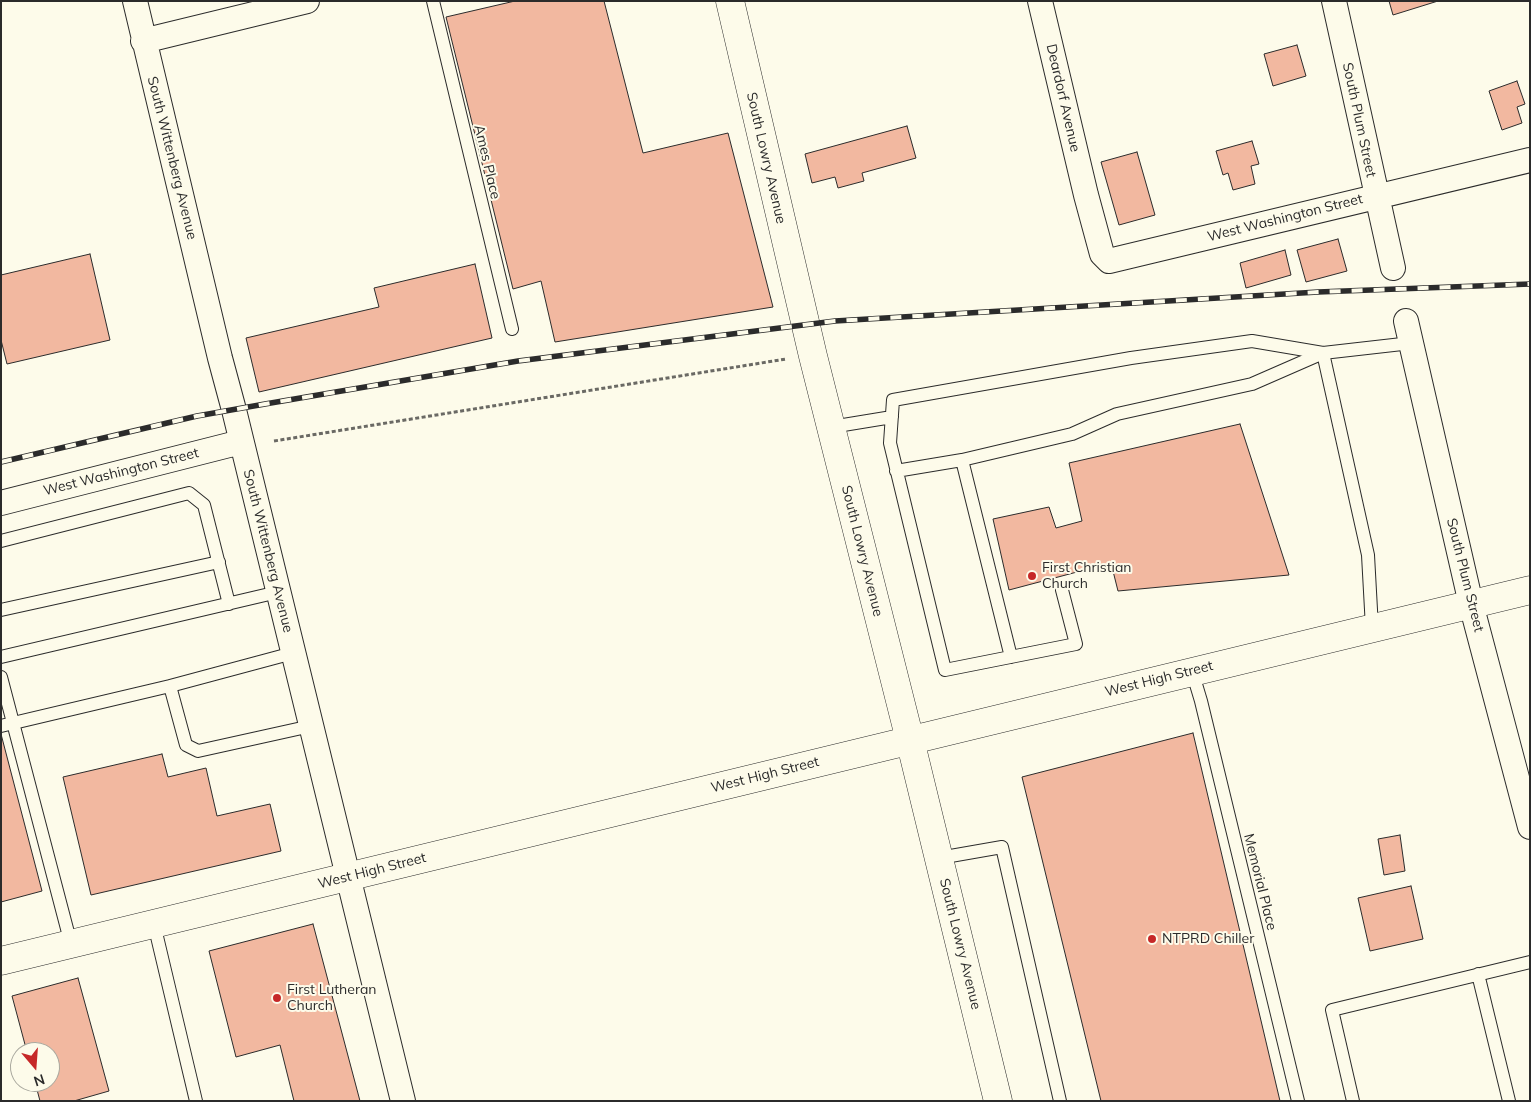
<!DOCTYPE html>
<style>
body{margin:0}
#map{position:relative;width:1531px;height:1102px;overflow:hidden;background:#fdfbea;font-family:Mulish,sans-serif}
canvas{display:block}
.frame{position:absolute;inset:0;border:2px solid #2b2b2b;pointer-events:none}
.north{position:absolute;left:10px;top:1042px;width:50px;height:50px;box-sizing:border-box;background:#fdfbea;border:1px solid #a9a89e;border-radius:50%;rotate:162deg;font-size:14px;font-weight:700;line-height:20px;text-align:center;color:#2b2b2b}
.north::after{content:'';display:block;margin:auto;width:18px;height:22px;background:#c62828;clip-path:polygon(50% 0,100% 100%,50% 72%,0 100%)}
</style>
<div id="map">
<canvas width="1531" height="1102"></canvas>
<div class="frame"></div>
<div class="north">N</div>
</div>
<script>
const ctx = document.querySelector('canvas').getContext('2d');
ctx.lineJoin = 'round';
function paint(path, color) { ctx.fillStyle = color; ctx.fill(path, 'evenodd'); }
const shape = rows => new Path2D(rows.map(r => 'M' + r).join(''));
function stroke(path, color, width, dash) { ctx.strokeStyle = color; ctx.lineWidth = width; ctx.lineCap = dash ? 'butt' : 'round'; ctx.setLineDash(dash || []); ctx.stroke(path); }
function label(font, color, halo, rows, align = 'center') {
  ctx.font = font + ' Mulish,sans-serif'; ctx.lineWidth = 4; ctx.setLineDash([]); ctx.textBaseline = 'middle'; ctx.strokeStyle = halo; ctx.fillStyle = color; for (const [text, x, y, turn = 0] of rows) {
    ctx.save(); ctx.translate(x, y); ctx.rotate((+turn || 0) * Math.PI / 180); ctx.textAlign = isNaN(turn) ? turn : align; if (halo) ctx.strokeText(text, 0, 0); ctx.fillText(text, 0, 0); ctx.restore();
  }
}
const building = shape([
 [515,1,604,1,643,153,728,133,773,307,555,342,541,281,513,289,446,17,515,1],
 [1389,1,1438,1,1393,15,1389,1],
 [1297,45,1306,76,1273,86,1264,54,1297,45],
 [1517,81,1525,104,1517,107,1522,123,1502,130,1489,91,1517,81],
 [907,126,916,158,862,173,864,181,838,188,835,177,812,183,805,154,907,126],
 [1252,141,1259,164,1251,166,1255,184,1233,190,1228,173,1223,175,1216,151,1252,141],
 [1137,152,1155,215,1119,225,1101,162,1137,152],
 [1338,239,1347,271,1306,282,1297,250,1338,239],
 [1285,250,1291,275,1246,288,1240,263,1285,250],
 [90,254,110,340,7,364,1,340,1,275,90,254],
 [475,264,492,338,259,392,246,338,379,307,374,288,475,264],
 [1240,424,1289,575,1118,591,1111,563,1009,590,993,519,1049,507,1056,528,1082,521,1069,463,1240,424],
 [1193,733,1280,1101,1101,1101,1022,777,1193,733],
 [1,734,42,891,1,902,1,734],
 [162,754,168,777,206,768,217,816,270,804,281,851,91,895,63,777,162,754],
 [1400,835,1405,871,1384,875,1378,839,1400,835],
 [1411,886,1423,939,1370,951,1358,898,1411,886],
 [313,924,360,1101,294,1101,280,1045,236,1057,209,951,313,924],
 [78,978,109,1091,74,1101,40,1101,35,1082,50,1082,50,1052,27,1052,12,996,78,978]
]);
paint(building, '#f2b8a0');
stroke(building, '#2b2b2b', 1);
const service = shape([
 [433,1,512,329],
 [831,427,892,417],
 [896,471,962,460],
 [1,541,189,493,204,505,229,604],
 [1062,590,1076,644,945,670,890,443,893,400,1131,358,1252,341,1323,353,1411,343],
 [1,610,219,562],
 [1,657,278,592],
 [1011,657,962,460,1072,434,1117,414,1252,384,1323,353,1368,555,1372,628],
 [1192,671,1201,701,1298,1101],
 [1,677,71,944],
 [170,686,186,745,198,751,311,726],
 [1,726,170,686,293,653],
 [939,858,1002,847,1060,1101],
 [154,924,196,1101],
 [1478,974,1509,1101],
 [1353,1101,1332,1010,1530,962]
]);
const minor = shape([
 [135,1,220,358,234,410,403,1101],
 [1040,1,1086,195,1102,254,1109,261,1530,160],
 [1334,1,1393,268],
 [143,41,307,1],
 [1406,321,1471,604,1530,827],
 [1,503,241,442]
]);
const tertiary = shape([
 [730,1,813,356,910,740,998,1101],
 [1,961,1530,590]
]);
stroke(service, '#2b2b2b', 14);
stroke(minor, '#2b2b2b', 26);
stroke(tertiary, '#2b2b2b', 29);
stroke(shape([
 [274,441,786,359]
]), '#6a6964', 3, [4, 2.5]);
stroke(service, '#fdfbea', 12);
stroke(minor, '#fdfbea', 24);
stroke(tertiary, '#fdfbea', 28);
const rail = shape([
 [1,462,197,416,265,404,518,361,835,321,1318,292,1530,284]
]);
stroke(rail, '#2b2b2b', 5.5);
stroke(rail, '#fdfbea', 4, [11]);
for (const [x, y, r, color] of [
 [1032,576,5,"#c62828"],
 [1152,939,5,"#c62828"],
 [277,998,5,"#c62828"]
]) { const dot = new Path2D(); dot.arc(x, y, r, 0, 2 * Math.PI); ctx.fillStyle = color; ctx.fill(dot); stroke(dot, '#fdfbea', 2); }
label('14px', '#2b2b2b', '#fdfbea', [
 ["Deardorf Avenue",1063,98,77],
 ["South Plum Street",1359,120,78],
 ["South Wittenberg Avenue",172,158,76],
 ["South Lowry Avenue",766,158,77],
 ["Ames Place",487,162,77],
 ["West Washington Street",1285,218,-14],
 ["West Washington Street",121,472,-14],
 ["South Wittenberg Avenue",268,551,76],
 ["South Lowry Avenue",862,551,76],
 ["South Plum Street",1465,575,76],
 ["West High Street",1159,679,-14],
 ["West High Street",765,775,-14],
 ["West High Street",372,871,-14],
 ["Memorial Place",1260,882,76],
 ["South Lowry Avenue",960,944,76]
]);
label('14px', '#2b2b2b', '#fdfbea', [
 ["First Christian",1042,568],
 ["Church",1042,584],
 ["NTPRD Chiller",1162,939],
 ["First Lutheran",287,990],
 ["Church",287,1006]
], 'left');
</script>
